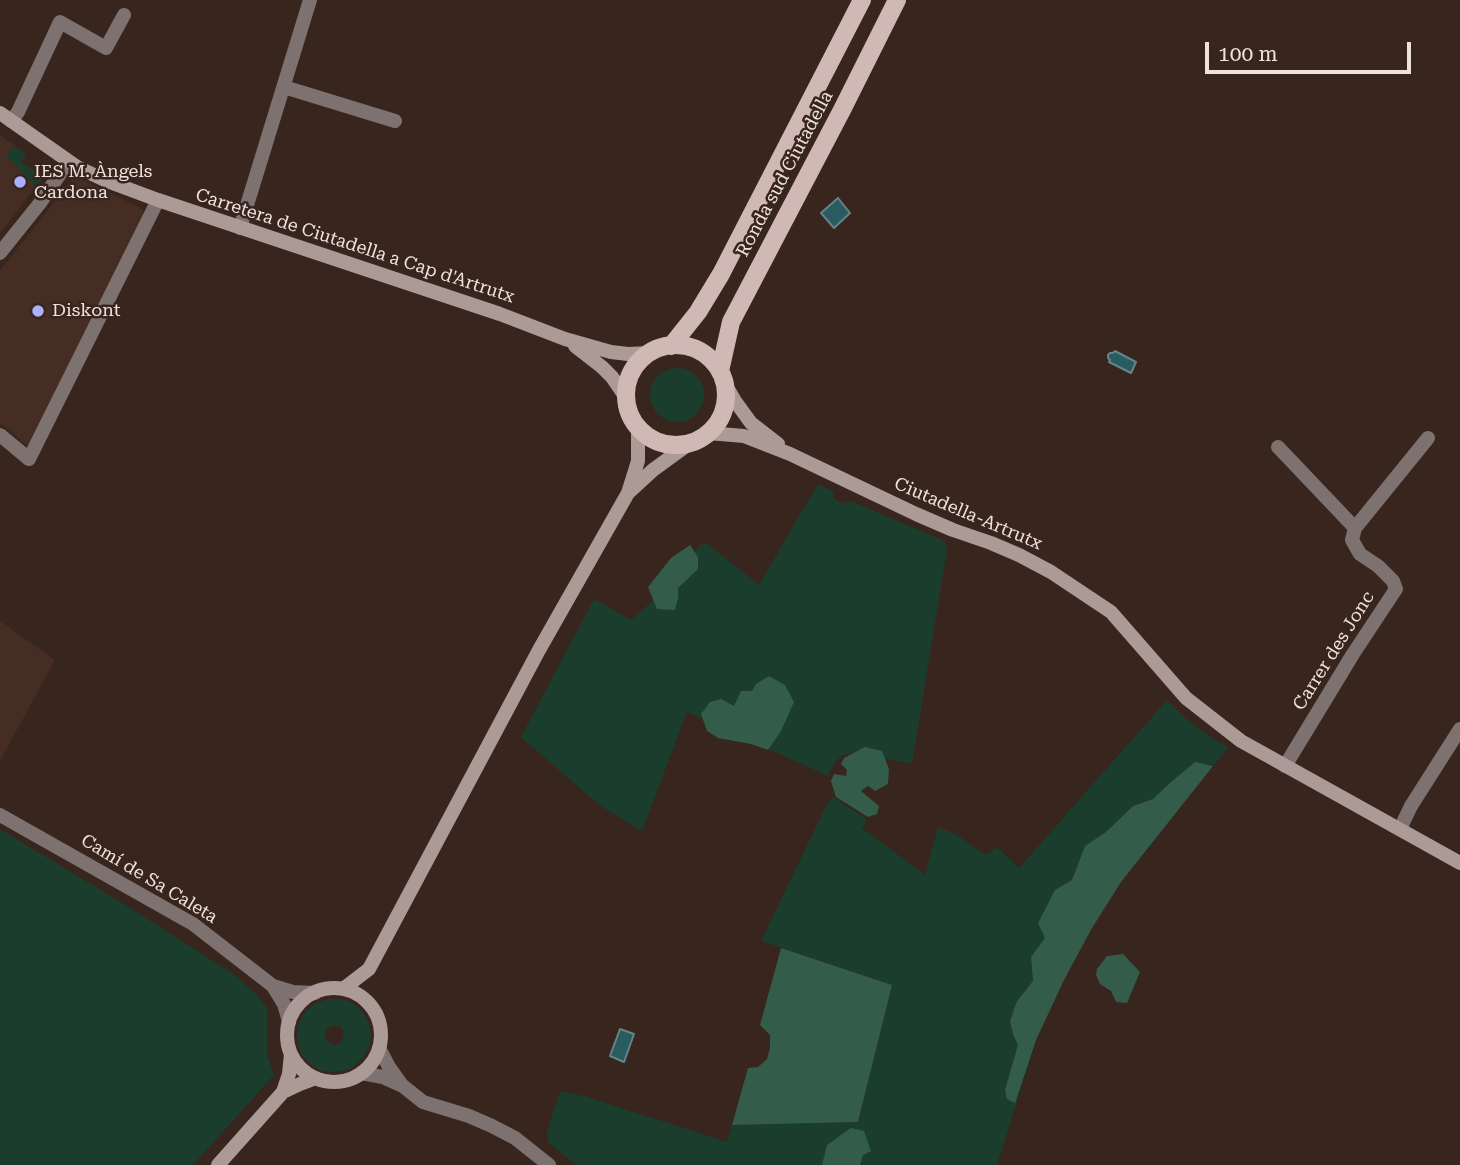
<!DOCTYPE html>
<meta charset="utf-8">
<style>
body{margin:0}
#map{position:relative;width:1460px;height:1165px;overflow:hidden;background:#38251e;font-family:"Roboto Serif",serif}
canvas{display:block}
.scale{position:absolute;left:1205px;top:42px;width:206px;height:32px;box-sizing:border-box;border:4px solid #efe2dc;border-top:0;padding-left:9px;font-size:21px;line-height:24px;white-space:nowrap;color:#efe2dc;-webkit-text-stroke:5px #38251e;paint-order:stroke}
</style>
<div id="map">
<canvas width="1460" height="1165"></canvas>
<div class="scale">100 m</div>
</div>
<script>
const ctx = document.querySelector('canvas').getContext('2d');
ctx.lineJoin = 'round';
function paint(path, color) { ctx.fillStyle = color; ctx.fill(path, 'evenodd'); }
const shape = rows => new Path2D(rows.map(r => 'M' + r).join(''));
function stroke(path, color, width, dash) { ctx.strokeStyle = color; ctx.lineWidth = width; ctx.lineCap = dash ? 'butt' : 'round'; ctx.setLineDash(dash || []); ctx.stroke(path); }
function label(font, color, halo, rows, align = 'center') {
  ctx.font = font + ' "Roboto Serif",serif'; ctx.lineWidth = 5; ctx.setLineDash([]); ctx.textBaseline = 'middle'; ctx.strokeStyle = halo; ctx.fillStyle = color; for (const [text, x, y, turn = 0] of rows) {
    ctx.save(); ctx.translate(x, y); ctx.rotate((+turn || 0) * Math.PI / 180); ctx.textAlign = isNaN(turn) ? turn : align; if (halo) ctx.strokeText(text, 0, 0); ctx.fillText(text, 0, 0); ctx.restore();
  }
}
paint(shape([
 [0,135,26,154,21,162,44,177,0,233],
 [79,178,141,208,145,215,29,447,0,423,0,271,72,179],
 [0,621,55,660,0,761]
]), '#452d23');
paint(shape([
 [15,146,26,154,21,162,44,177,37,187,6,156],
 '650 395a27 27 0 1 1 54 0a27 27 0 1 1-54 0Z',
 [818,484,833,491,834,499,844,504,851,501,945,541,947,549,912,764,859,753,850,753,841,756,833,765,828,776,687,712,642,831,599,805,521,737,594,599,631,620,663,592,701,544,703,545,705,542,759,585],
 [1167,700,1183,716,1202,731,1228,748,1213,766,1195,762,1171,782,1153,799,1133,806,1106,832,1085,846,1072,880,1055,890,1038,923,1046,938,1031,957,1033,981,1017,1001,1036,1040,997,1165,579,1165,571,1161,548,1142,547,1132,560,1091,584,1096,727,1142,732,1125,858,1122,892,985,761,941,827,804,833,797,867,820,862,828,925,875,938,827,955,834,986,855,997,847,1019,868],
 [0,829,116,899,235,975,257,995,267,1008,267,1055,274,1075,193,1165,0,1165],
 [328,999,341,999,353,1003,363,1012,369,1023,371,1035,369,1048,362,1059,353,1067,343,1071,331,1072,320,1070,310,1064,302,1055,298,1044,297,1032,300,1021,306,1011,316,1003],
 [333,1025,340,1026,344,1032,342,1042,336,1045,328,1042,324,1037,327,1028]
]), '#1b3d2e');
paint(shape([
 [690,545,698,557,698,569,678,588,678,598,675,610,657,609,648,587,671,558],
 [769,676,785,685,794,702,781,731,768,750,751,744,718,738,707,731,701,714,710,702,721,699,734,706,741,691,752,691,756,684],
 [865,747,882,751,889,769,888,784,875,791,868,786,861,791,879,806,877,814,868,817,836,797,831,781,834,774,846,776,847,770,841,764,844,758],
 [1195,762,1213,766,1121,882,1092,928,1064,980,1036,1040,1015,1103,1007,1099,1005,1090,1018,1045,1013,1034,1010,1021,1017,1001,1033,981,1031,957,1045,938,1038,923,1055,890,1072,880,1085,846,1106,832,1133,806,1153,799,1171,782],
 [781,948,892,985,858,1122,732,1125,748,1068,758,1067,767,1059,770,1048,770,1035,760,1025],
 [1123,954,1140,972,1127,1003,1116,1002,1111,991,1100,984,1096,975,1097,969,1107,956],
 [851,1128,864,1131,871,1151,863,1155,860,1165,822,1165,827,1145]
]), '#345c4a');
const water = shape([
 [838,198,850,213,834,228,821,213,838,198],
 [1115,351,1136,362,1131,373,1109,362,1110,360,1108,358,1108,355,1110,353,1113,353,1115,351],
 [620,1029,634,1034,624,1062,610,1056,620,1029]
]);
paint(water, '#285c60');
stroke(water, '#648485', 2);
stroke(shape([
 [284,87,395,121],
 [11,121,18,112,60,22,106,48,124,15],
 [240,228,310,0],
 [0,253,40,203,68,162],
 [0,435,29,459,158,200],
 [1278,447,1355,528],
 [1285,766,1353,654,1396,589,1393,581,1378,566,1360,554,1352,540,1355,528,1428,438],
 [0,815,193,924,273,986,284,1004,289,1022],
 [1400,829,1411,806,1460,729],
 [273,986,293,992,315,993],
 [379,1048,389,1067,402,1085],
 [361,1073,383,1077,403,1086,423,1102,469,1116,492,1126,515,1138,549,1165]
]), '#7d7270', 14);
stroke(shape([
 [0,113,77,167,107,181,158,200,500,314,565,339,611,352,628,354,651,353],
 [575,346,602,367,612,377,627,399],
 [725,384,735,401,751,423,778,444],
 [708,433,744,436,790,454,916,514,953,530,991,543,1019,555,1051,572,1111,612,1186,698,1241,741,1460,863],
 [629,492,653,470,690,443],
 '287 1035a47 47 0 1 1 94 0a47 47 0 1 1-94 0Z',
 [343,989,369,969,539,650,628,493,638,461,638,428],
 [283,1092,289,1074,291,1054],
 [218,1165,283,1092,300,1084,316,1078]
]), '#ac9a97', 14);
stroke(shape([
 '626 395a50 50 0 1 1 100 0a50 50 0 1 1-100 0Z',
 [671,346,698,312,721,274,862,0],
 [720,371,731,322,843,108,897,0]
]), '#d0b9b5', 18);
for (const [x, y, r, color] of [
 [20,182,7,"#acaffb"],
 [38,311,7,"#acaffb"]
]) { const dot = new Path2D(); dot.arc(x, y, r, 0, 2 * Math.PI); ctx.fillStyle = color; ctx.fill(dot); stroke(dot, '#38251e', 2.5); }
label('18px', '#efe2dc', '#38251e', [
 ["IES M. Àngels",34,172],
 ["Cardona",34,193],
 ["Diskont",52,311]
], 'left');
label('18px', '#efe2dc', '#38251e', [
 ["Ronda sud Ciutadella",785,174,-62],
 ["Carretera de Ciutadella a Cap d'Artrutx",355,246,18],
 ["Ciutadella-Artrutx",968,514,23],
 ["Carrer des Jonc",1334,651,-58],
 ["Camí de Sa Caleta",149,879,31]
]);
</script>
